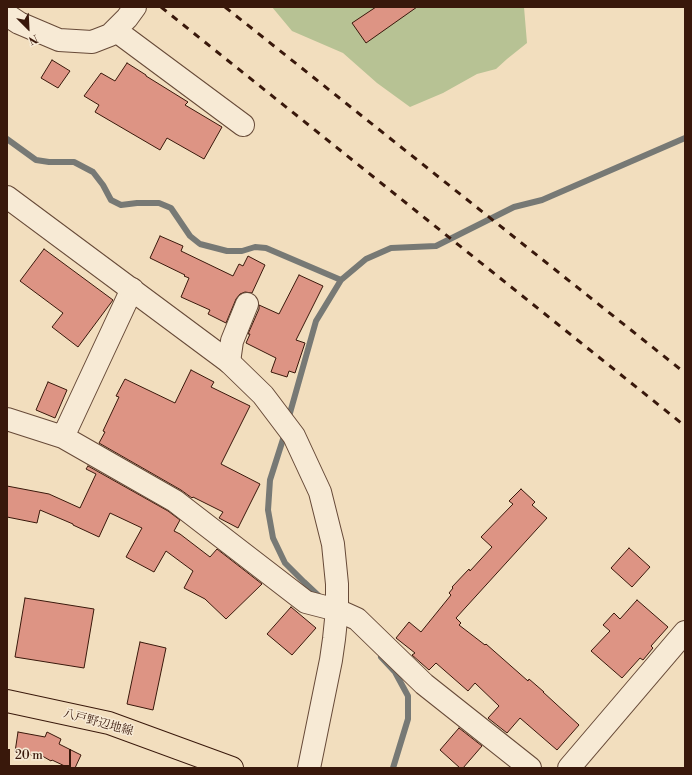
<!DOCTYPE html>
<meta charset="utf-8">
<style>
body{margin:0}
#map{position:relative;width:692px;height:775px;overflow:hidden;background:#f2debe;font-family:"Libre Bodoni",serif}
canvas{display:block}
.frame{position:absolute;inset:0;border:8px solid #39180b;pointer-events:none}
.north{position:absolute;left:8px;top:8px;width:40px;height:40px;-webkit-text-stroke:3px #f7ead5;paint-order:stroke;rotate:156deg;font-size:11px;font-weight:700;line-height:16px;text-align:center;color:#39180b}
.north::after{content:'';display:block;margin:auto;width:14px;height:18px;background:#39180b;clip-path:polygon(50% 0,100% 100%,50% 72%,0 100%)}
.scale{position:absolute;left:8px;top:749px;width:63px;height:18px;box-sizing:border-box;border:2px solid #39180b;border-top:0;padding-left:5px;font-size:12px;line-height:14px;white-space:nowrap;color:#39180b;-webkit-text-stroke:3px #f7ead5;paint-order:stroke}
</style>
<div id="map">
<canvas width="692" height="775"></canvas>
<div class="frame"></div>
<div class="north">N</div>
<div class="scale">20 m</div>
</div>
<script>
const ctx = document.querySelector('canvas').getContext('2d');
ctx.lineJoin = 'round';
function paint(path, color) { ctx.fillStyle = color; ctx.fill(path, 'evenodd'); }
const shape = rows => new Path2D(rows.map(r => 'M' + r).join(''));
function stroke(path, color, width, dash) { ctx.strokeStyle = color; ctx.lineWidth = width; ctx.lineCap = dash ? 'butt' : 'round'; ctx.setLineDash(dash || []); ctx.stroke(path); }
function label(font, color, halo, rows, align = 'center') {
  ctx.font = font + ' "Libre Bodoni","Noto Serif JP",serif'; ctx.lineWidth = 3; ctx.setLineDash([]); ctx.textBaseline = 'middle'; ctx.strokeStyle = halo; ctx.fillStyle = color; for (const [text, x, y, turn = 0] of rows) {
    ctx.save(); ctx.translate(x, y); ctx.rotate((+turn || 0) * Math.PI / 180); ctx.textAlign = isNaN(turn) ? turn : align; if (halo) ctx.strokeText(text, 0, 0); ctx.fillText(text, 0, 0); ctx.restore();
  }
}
paint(shape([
 [272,7,524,7,527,43,507,59,496,69,477,74,443,93,410,107,377,83,343,53,292,31]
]), '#b7c294');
stroke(shape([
 [7,139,36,160,49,162,74,162,93,172,103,185,111,200,121,205,137,203,159,203,171,208,190,236,200,244,227,251,242,251,255,247,266,248,341,280],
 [288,420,316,321,341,280,366,259,391,248,436,246,514,207,542,200,685,138],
 [285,433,270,480,268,510,273,538,285,563,304,582,322,599],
 [381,657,395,672,408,696,408,719,393,768]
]), '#777975', 6);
const building = shape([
 [376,7,417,7,366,43,352,23,376,7],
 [52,60,70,71,58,88,41,78,52,60],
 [127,63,146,75,146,76,188,102,185,105,222,127,204,159,167,138,160,150,95,112,99,105,84,96,101,73,115,81,127,63],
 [160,236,183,246,181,251,233,276,239,264,243,266,248,256,265,265,252,293,245,292,240,294,236,299,226,323,208,314,210,310,181,297,189,278,184,276,185,275,150,258,160,236],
 [44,249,113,300,78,347,52,327,63,313,20,281,44,249],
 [299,275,323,286,296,340,305,343,295,373,289,371,287,377,271,372,276,358,246,343,250,334,248,334,259,309,259,305,279,314,299,275],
 [191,370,214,382,211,387,250,406,221,464,260,484,238,528,219,518,223,512,193,497,192,498,181,490,99,443,105,432,103,431,119,397,116,396,125,379,175,403,191,370],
 [48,382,67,390,55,418,36,410,48,382],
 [88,466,168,511,180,520,174,531,180,534,210,557,217,549,262,584,226,619,205,599,184,588,193,571,166,551,154,572,126,557,142,528,110,513,99,537,73,525,73,524,40,510,37,523,7,517,7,486,49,494,80,508,96,474,86,469,88,466],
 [521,489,535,502,532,505,547,518,456,618,461,623,459,625,485,645,486,644,528,681,529,679,544,692,543,692,579,725,557,750,520,718,507,733,488,718,499,706,475,683,468,691,436,663,429,670,412,655,415,653,396,638,409,622,421,632,451,595,449,593,453,588,452,587,469,569,470,571,492,547,481,537,513,504,509,501,521,489],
 [629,548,650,567,632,587,611,568,629,548],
 [25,598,94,609,84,668,15,657,25,598],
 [637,600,668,627,651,646,653,648,643,660,640,658,622,678,591,651,610,631,603,625,614,613,620,619,637,600],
 [291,607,316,628,292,655,267,634,291,607],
 [140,642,166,648,153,710,127,704,140,642],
 [459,728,482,746,463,768,460,768,440,750,459,728],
 [18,732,45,737,47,732,61,739,59,744,81,755,75,768,69,768,52,760,51,761,44,757,15,752,18,732]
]);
paint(building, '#dd9484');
stroke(building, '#39180b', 1);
const minor = shape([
 [7,15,19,23,59,40,92,42,110,35,127,18,135,7],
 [115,30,243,125],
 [229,362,232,341,247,304],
 [7,419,63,437,175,501,306,602,337,610,357,619,424,684,530,768],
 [63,437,132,289],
 [569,768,685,632]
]);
const tertiary = shape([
 [7,197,229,362,263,395,294,436,320,492,333,544,337,584,337,610,334,639,331,660,309,768]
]);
const primary = shape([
 [7,701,109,723,232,768]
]);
stroke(minor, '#674a38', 24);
stroke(tertiary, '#674a38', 24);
stroke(primary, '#39180b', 24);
stroke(minor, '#f7ead5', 22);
stroke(tertiary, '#f7ead5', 22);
stroke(primary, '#f2debe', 22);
stroke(shape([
 [161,7,685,426],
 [225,7,685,373]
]), '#39180b', 3, [7, 7]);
label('12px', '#39180b', '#f7ead5', [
 ["八戸野辺地線",98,723,15]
]);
</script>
